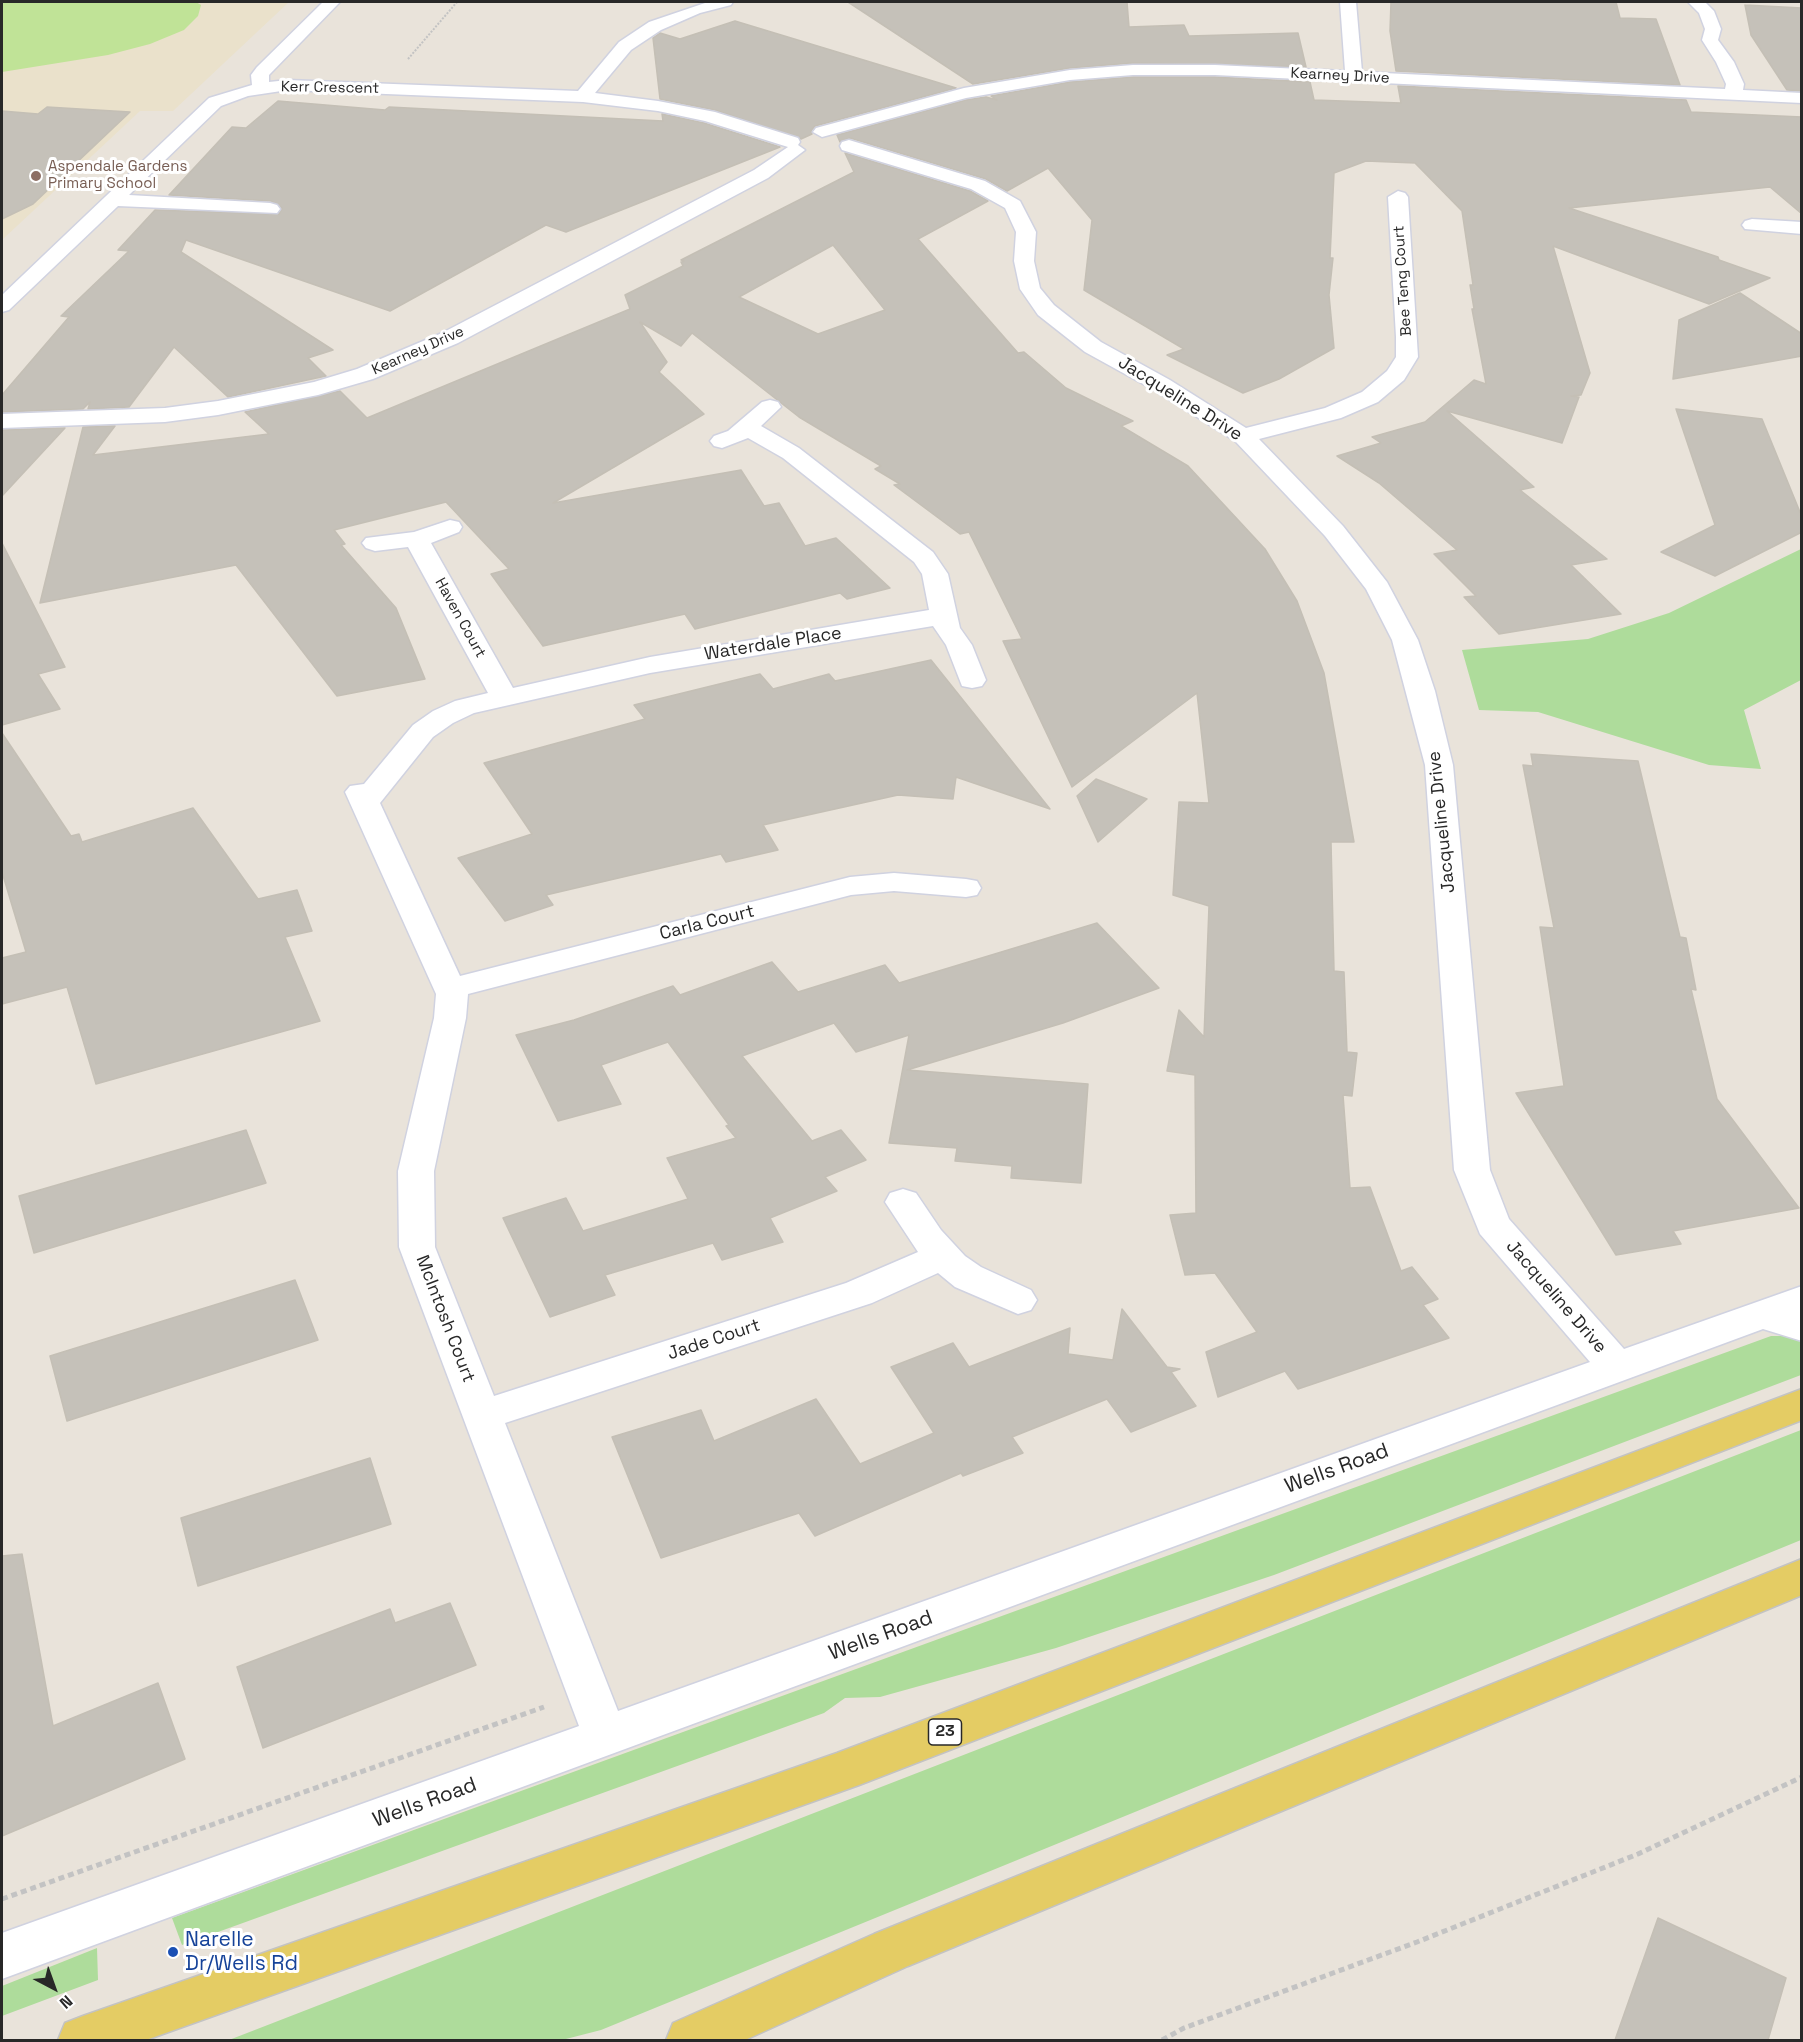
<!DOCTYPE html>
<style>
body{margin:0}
#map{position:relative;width:1803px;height:2042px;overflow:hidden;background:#e9e3da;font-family:"Space Grotesk",sans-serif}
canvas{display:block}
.frame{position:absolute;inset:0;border:3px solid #282828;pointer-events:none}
.north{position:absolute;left:24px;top:1958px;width:60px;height:60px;-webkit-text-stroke:4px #fff;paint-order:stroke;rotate:139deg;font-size:16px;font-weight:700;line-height:24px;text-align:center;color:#282828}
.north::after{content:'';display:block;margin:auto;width:21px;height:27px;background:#282828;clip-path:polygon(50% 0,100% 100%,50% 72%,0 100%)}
</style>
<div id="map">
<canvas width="1803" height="2042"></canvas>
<div class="frame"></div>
<div class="north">N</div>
</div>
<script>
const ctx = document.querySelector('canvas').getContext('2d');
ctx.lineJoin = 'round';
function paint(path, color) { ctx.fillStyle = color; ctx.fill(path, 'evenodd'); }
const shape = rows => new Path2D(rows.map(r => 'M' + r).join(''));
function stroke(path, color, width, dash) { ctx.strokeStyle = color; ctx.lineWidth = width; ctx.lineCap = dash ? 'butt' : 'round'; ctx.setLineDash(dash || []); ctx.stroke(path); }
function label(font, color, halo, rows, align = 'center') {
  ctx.font = font + ' "Space Grotesk",sans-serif'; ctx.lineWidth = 6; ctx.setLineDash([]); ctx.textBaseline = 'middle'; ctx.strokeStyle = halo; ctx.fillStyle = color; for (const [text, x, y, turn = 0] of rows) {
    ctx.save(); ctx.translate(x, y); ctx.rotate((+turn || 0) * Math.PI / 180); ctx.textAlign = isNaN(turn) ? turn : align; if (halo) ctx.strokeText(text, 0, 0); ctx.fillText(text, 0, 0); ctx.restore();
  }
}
paint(shape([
 [2,2,289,2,173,111,140,111,2,240]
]), '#eae1cb');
paint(shape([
 [1801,549,1801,680,1744,710,1761,769,1709,765,1538,712,1479,710,1462,650,1588,639,1669,613],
 [1771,1336,1801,1336,1801,1375,1274,1575,1056,1648,880,1697,845,1698,824,1713,182,1945,172,1918],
 [1801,1430,1801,1540,601,2030,562,2040,229,2040],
 [97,1948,98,1980,2,2016,2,1986]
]), '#aedc9b');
paint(shape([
 [2,2,196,2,201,5,198,16,184,30,150,44,108,55,2,72]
]), '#c0e397');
const building = shape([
 [848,2,1127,2,1129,27,1184,25,1189,36,1298,33,1306,67,1133,63,1070,68,973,84,848,2],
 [1391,2,1616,2,1620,18,1656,19,1680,85,1396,71,1390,31,1391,2],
 [1745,5,1802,8,1802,91,1787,90,1751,35,1745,5],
 [735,21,956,88,815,126,811,131,812,134,801,139,715,110,660,99,653,38,660,33,680,39,735,21],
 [1133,77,1215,77,1310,82,1314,100,1401,103,1398,86,1686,100,1691,112,1802,117,1802,214,1770,187,1569,208,1718,257,1719,260,1770,278,1709,304,1553,246,1590,373,1581,395,1571,396,1579,397,1562,443,1447,411,1534,487,1520,490,1607,559,1571,565,1621,614,1499,634,1464,597,1476,596,1434,554,1457,550,1379,483,1337,456,1381,443,1372,437,1425,422,1474,380,1486,384,1472,309,1474,309,1470,285,1473,285,1462,211,1415,163,1366,161,1334,173,1330,258,1333,258,1329,295,1334,348,1279,379,1243,393,1167,355,1184,349,1084,290,1092,220,1048,168,1007,191,986,179,850,138,840,142,837,135,966,100,986,97,997,100,991,96,1070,82,1133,77],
 [278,101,385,110,389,107,663,121,662,114,704,123,780,147,566,232,546,225,390,311,186,240,181,252,333,350,308,358,326,376,228,397,174,347,129,407,88,409,90,402,83,409,2,412,2,395,69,317,61,316,129,251,118,250,155,210,279,214,282,208,271,201,169,195,232,127,246,128,278,101],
 [47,107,130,112,33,204,2,219,2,111,38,114,47,107],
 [845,153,970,191,988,201,918,239,1018,353,1024,352,1066,388,1133,421,1121,426,1188,466,1265,549,1297,601,1324,673,1354,842,1331,842,1334,971,1344,972,1347,1052,1357,1053,1352,1096,1343,1095,1350,1188,1370,1187,1401,1271,1412,1267,1438,1299,1423,1305,1449,1338,1298,1389,1285,1371,1218,1397,1206,1352,1257,1332,1215,1273,1185,1275,1170,1215,1196,1213,1195,1075,1167,1071,1179,1010,1204,1037,1209,906,1173,895,1179,802,1209,803,1197,693,1072,787,1003,641,1022,639,969,532,960,534,894,485,900,484,875,469,881,466,799,417,692,333,681,346,640,322,667,362,659,372,704,414,553,503,741,470,764,506,779,503,805,546,836,538,890,588,847,599,840,593,695,629,685,614,543,646,491,574,509,569,446,502,334,530,345,544,341,545,396,608,425,679,337,696,236,565,40,603,83,427,115,426,93,455,269,434,245,412,340,391,367,418,630,309,625,295,683,266,681,262,684,261,681,260,854,172,845,153],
 [833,245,885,310,818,334,739,297,833,245],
 [1740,293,1802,334,1802,356,1673,379,1679,320,1740,293],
 [1676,409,1762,419,1802,517,1802,532,1715,576,1661,552,1715,525,1676,409],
 [65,428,2,496,2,430,65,428],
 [2,543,65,667,38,674,60,709,2,725,2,543],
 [931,660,1050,809,956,777,953,799,898,795,763,825,778,850,726,862,721,854,546,895,553,905,505,921,458,858,532,834,484,763,645,719,634,705,760,674,773,689,829,674,835,681,931,660],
 [2,733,71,836,79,834,82,842,193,808,258,899,297,890,312,931,285,937,320,1021,96,1084,67,987,2,1004,2,958,26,952,2,872,2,733],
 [1531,754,1638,761,1680,937,1686,938,1696,990,1691,989,1717,1099,1799,1208,1673,1231,1681,1244,1616,1255,1516,1093,1564,1086,1540,927,1554,928,1523,765,1533,766,1531,754],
 [1096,779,1147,799,1098,842,1077,796,1096,779],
 [1097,923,1159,988,1063,1023,907,1070,1088,1084,1081,1183,1011,1178,1012,1166,955,1161,957,1148,889,1143,909,1035,856,1052,834,1023,742,1056,812,1141,841,1130,866,1160,825,1177,837,1191,770,1218,783,1242,722,1260,713,1243,605,1275,615,1295,550,1317,503,1218,566,1198,583,1231,688,1199,667,1158,736,1138,726,1126,729,1125,668,1042,601,1065,621,1104,558,1121,516,1035,574,1020,673,986,680,995,772,962,798,992,885,965,899,983,1097,923],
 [246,1130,266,1183,34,1253,19,1196,246,1130],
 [295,1280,318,1340,67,1421,50,1356,295,1280],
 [1122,1309,1167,1367,1180,1369,1171,1372,1196,1406,1131,1432,1107,1399,1012,1437,1023,1453,963,1476,961,1473,815,1536,799,1513,661,1558,612,1437,701,1410,714,1441,816,1399,860,1464,934,1433,891,1367,953,1343,969,1367,1070,1328,1068,1354,1113,1360,1122,1309],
 [370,1458,391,1524,198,1586,181,1518,370,1458],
 [22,1554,53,1726,158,1683,185,1759,2,1836,2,1556,22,1554],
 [450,1603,476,1665,263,1748,237,1667,390,1609,395,1623,450,1603],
 [1658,1918,1786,1978,1768,2040,1615,2040,1658,1918]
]);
paint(building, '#c5c1b9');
stroke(building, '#c4bfb5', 1.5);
const minor = shape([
 [323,2,340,2,269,75,269,82,288,80,578,91,619,42,649,22,708,2,733,2,731,5,700,13,661,30,631,50,595,93,658,101,715,112,798,138,800,142,798,145,805,150,768,178,458,343,373,379,318,395,218,415,165,422,2,428,2,414,165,408,218,401,314,382,357,369,442,333,754,170,788,147,705,121,658,111,583,102,288,90,248,96,221,106,129,195,270,203,277,205,280,209,277,213,118,206,9,310,2,312,2,295,209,98,252,85,251,75,257,67,323,2],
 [1340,2,1356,2,1362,72,1725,89,1726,84,1716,62,1702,40,1705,29,1699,13,1688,2,1705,2,1714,11,1721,29,1718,40,1734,62,1744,84,1743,90,1802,93,1802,103,1215,75,1133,75,1070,80,966,98,822,137,813,132,816,128,964,88,1070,70,1133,65,1215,65,1345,71,1340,2],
 [849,140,985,181,1020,201,1036,232,1034,261,1040,288,1054,305,1101,342,1170,380,1246,428,1325,408,1362,392,1387,371,1396,357,1396,337,1388,197,1398,191,1405,193,1408,197,1418,357,1404,380,1378,402,1341,418,1259,439,1343,526,1387,582,1418,640,1435,691,1453,765,1490,1170,1509,1219,1624,1349,1802,1286,1802,1341,1763,1329,2,1979,2,1933,579,1726,399,1247,398,1171,434,1018,436,994,345,792,350,786,364,784,413,725,433,711,455,701,488,693,408,547,375,551,366,548,362,543,366,538,414,532,450,520,459,522,462,527,459,532,431,543,513,688,650,657,929,610,922,574,914,562,783,458,748,438,722,448,714,446,710,441,714,436,728,431,762,402,770,400,778,402,781,407,761,426,799,448,933,552,948,574,960,628,972,645,986,680,982,686,972,688,962,686,946,645,933,626,650,673,474,713,453,723,433,737,380,803,460,976,850,877,894,873,966,879,977,881,981,888,977,895,966,897,894,891,851,895,468,994,466,1018,434,1171,435,1247,494,1396,846,1283,918,1252,885,1202,890,1193,903,1189,916,1193,941,1230,965,1256,981,1267,1031,1290,1037,1300,1031,1310,1018,1314,955,1287,938,1273,872,1303,505,1423,618,1711,1590,1362,1480,1234,1454,1170,1425,765,1392,640,1366,589,1325,536,1235,441,1154,390,1085,352,1038,315,1020,289,1014,261,1016,232,1005,208,971,189,842,150,840,146,842,142,849,140],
 [1752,219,1802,222,1802,234,1745,229,1742,225,1745,221,1752,219]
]);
const major = shape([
 [1802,1389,1802,1420,859,1785,146,2040,58,2040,65,2023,83,2016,837,1753,1802,1389],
 [1802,1559,1802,1595,908,1966,745,2040,666,2040,673,2023,874,1934,1802,1559]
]);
stroke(minor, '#d0d2e0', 3);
stroke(major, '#c3c3c3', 3);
stroke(shape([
 [408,59,457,2]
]), '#c3c3c3', 2, [2, 1.5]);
stroke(shape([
 [2,1899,544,1707],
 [1162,2040,1184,2028,1417,1942,1638,1854,1802,1777]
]), '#c3c3c3', 5, [6, 4]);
paint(minor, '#fff');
paint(major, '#e4cc64');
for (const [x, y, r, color] of [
 [36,176,6,"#8d6e63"],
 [173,1952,6,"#1a4fb4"]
]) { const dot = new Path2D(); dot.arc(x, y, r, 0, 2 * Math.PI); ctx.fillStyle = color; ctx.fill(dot); stroke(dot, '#fff', 2); }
label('15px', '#282828', '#fff', [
 ["Kearney Drive",1340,76,3],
 ["Kerr Crescent",330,88,1],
 ["Bee Teng Court",1403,281,-94],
 ["Kearney Drive",418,351,-24],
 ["Haven Court",460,618,61]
]);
label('15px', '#785e54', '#fff', [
 ["Aspendale Gardens",48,167],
 ["Primary School",48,184]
], 'left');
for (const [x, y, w] of [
 [945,1732,33]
]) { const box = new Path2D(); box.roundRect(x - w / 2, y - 13, w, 26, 4.5); ctx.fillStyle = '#fff'; ctx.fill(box); stroke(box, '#282828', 1.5); }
label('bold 16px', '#282828', null, [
 ["23",945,1732]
]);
label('18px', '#282828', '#fff', [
 ["Jacqueline Drive",1180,399,32],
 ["Waterdale Place",773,644,-9],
 ["Jacqueline Drive",1442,822,-96],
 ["Carla Court",707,923,-14],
 ["Jacqueline Drive",1556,1297,49],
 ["McIntosh Court",445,1319,69],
 ["Jade Court",714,1340,-18]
]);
label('21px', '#282828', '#fff', [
 ["Wells Road",1337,1469,-20],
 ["Wells Road",881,1636,-20],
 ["Wells Road",425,1803,-20]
]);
label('21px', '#164399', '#fff', [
 ["Narelle",185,1940],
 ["Dr/Wells Rd",185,1964]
], 'left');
</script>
